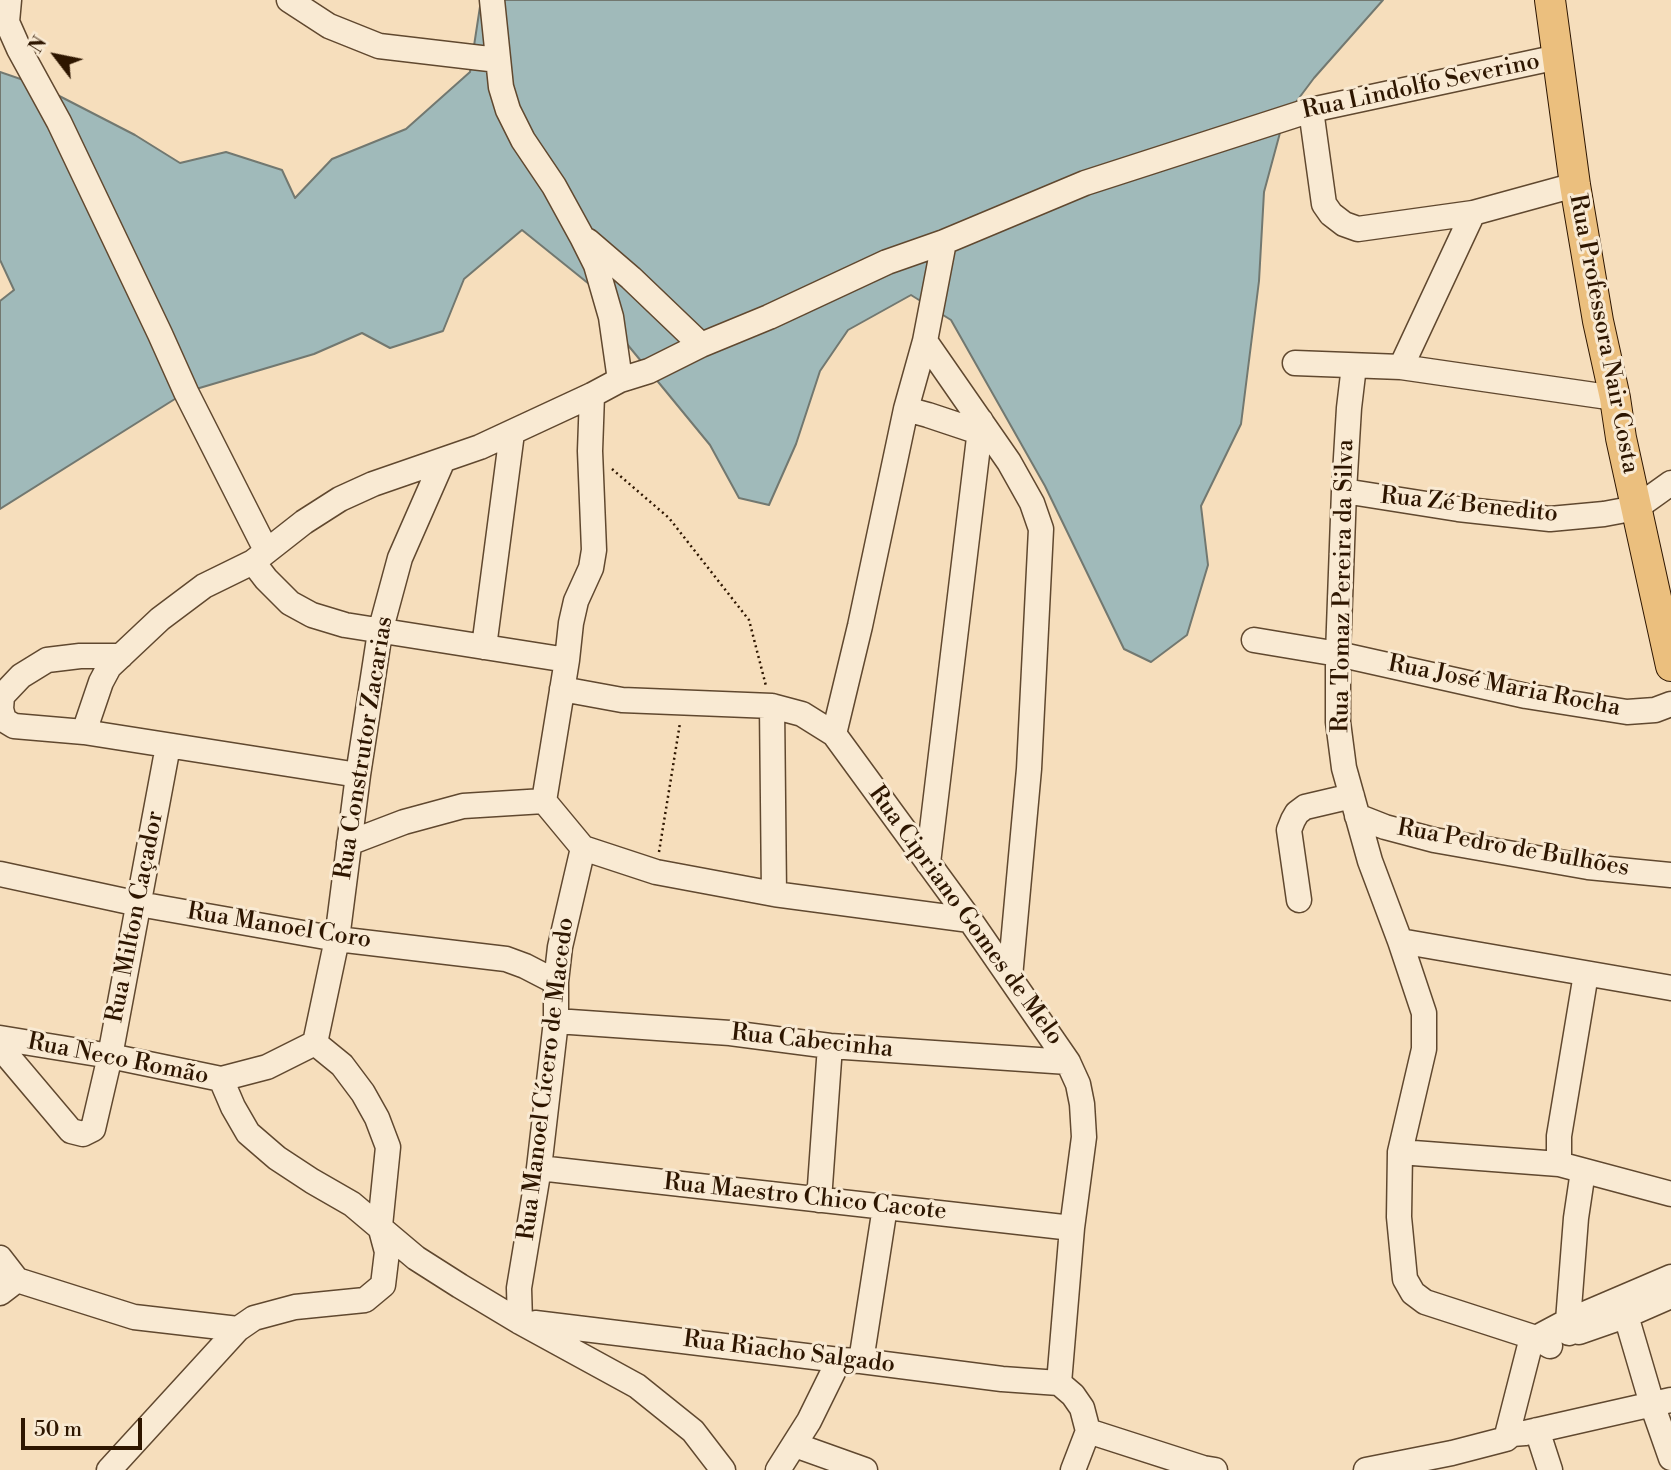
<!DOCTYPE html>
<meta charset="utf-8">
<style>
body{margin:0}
#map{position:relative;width:1671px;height:1470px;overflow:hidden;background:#f6debc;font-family:"Libre Bodoni",serif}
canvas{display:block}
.north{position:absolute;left:21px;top:21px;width:70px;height:70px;-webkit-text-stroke:5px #f9ead3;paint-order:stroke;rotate:302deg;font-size:19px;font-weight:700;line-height:28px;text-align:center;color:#2e1600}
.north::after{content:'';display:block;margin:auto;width:24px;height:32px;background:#2e1600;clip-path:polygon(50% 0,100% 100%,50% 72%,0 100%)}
.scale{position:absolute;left:21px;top:1418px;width:121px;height:32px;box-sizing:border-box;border:4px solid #2e1600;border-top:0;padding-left:9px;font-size:21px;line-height:24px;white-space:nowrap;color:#2e1600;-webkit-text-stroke:5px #f9ead3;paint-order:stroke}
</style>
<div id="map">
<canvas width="1671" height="1470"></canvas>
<div class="north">N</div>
<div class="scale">50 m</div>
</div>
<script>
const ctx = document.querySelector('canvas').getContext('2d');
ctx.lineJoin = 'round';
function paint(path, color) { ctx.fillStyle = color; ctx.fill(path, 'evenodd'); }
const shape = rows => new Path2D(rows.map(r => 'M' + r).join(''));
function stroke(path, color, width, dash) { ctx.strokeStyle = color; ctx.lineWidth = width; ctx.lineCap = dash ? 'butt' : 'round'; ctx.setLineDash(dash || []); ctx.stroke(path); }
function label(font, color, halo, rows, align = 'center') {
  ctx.font = font + ' "Libre Bodoni",serif'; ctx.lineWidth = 6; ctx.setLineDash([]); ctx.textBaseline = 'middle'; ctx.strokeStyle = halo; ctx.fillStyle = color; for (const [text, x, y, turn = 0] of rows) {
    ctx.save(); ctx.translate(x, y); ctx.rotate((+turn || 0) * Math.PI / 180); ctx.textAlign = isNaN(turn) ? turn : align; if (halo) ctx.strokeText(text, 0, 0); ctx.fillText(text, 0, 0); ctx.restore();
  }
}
const water = shape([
 [481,0,1383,0,1314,78,1284,118,1264,192,1259,281,1241,424,1201,506,1208,565,1187,635,1151,662,1124,649,1045,486,951,320,911,295,848,330,820,371,796,444,769,505,739,498,710,445,627,344,594,288,522,230,464,279,443,331,390,348,362,333,314,354,186,392,0,509,0,301,14,290,0,260,0,72,38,85,135,135,180,163,226,152,282,170,295,198,332,159,406,129,470,72,481,0]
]);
paint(water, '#a0baba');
stroke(water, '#727870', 2);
const minor = shape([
 [9,0,7,22,19,49,59,122,160,334,186,392,266,550],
 [289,0,329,26,379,46,498,60],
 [492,0,501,87,508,110,523,140,554,186,582,237,596,265,611,317,620,380],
 [1311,110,1324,204,1331,214,1344,224,1358,229,1473,213,1575,185],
 [588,241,631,278,701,345],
 [925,341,1009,462,1032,503,1041,529,1029,769,1010,977],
 [1295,363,1401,367,1615,398],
 [1354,366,1349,408,1344,491,1338,654,1338,722,1344,768,1370,861,1400,941,1424,1013,1424,1049,1400,1152,1399,1217,1405,1279,1413,1293,1425,1302,1536,1338,1550,1346],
 [1401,367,1473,213],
 [906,409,928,415,979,432],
 [1344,491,1458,509,1550,519,1604,514,1636,508,1671,483],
 [253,562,266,579,290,603,312,615,345,625,567,660],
 [1254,640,1338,654,1526,696,1627,712,1655,710,1671,704],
 [484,647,512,433],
 [121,656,80,656,47,660,21,676,2,696,1,709,4,720,14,726,84,732,358,775],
 [562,689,622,700,772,706,802,714,834,734,970,920,1068,1062,1078,1084,1082,1104,1084,1137,1072,1228,1059,1383],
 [772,706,774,894],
 [84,732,101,682,109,667,160,619,204,586,253,562,304,522,340,499,373,484,480,447,592,395,620,380,649,371,701,345,769,317,887,262,944,242,1085,183,1311,110,1558,57],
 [834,734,860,626,906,409,925,341,944,242],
 [1357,816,1385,827,1434,840,1588,867,1671,875],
 [349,843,404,822,463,806,544,801],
 [583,848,544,801,567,660,571,623,576,601,591,568,594,550,590,451,592,395],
 [583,848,656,872,774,894,970,920],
 [928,863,981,421],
 [0,874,139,904,337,939,506,959,525,966,556,982],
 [1299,900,1289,830,1293,820,1297,813,1305,807,1352,796],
 [1400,941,1671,988],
 [556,1021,730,1033,830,1046,1068,1062],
 [0,1038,110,1056,221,1079,267,1067,315,1043,342,1065,363,1093,377,1118,388,1147,380,1226,387,1252,383,1285,365,1300,295,1307,254,1318,238,1329,109,1470],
 [315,1043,337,939,358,775,380,632,400,558,443,460],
 [0,1047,71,1131,83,1134,93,1129,110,1056,168,746],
 [221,1079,233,1107,248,1133,277,1158,312,1181,352,1204,416,1258,460,1286,520,1322,637,1386,693,1431,723,1470],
 [1400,1152,1559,1164,1671,1194],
 [1559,1164,1559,1136,1586,974],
 [539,1168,1072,1228],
 [819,1200,830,1046],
 [0,1258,17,1280,134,1317,238,1329],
 [0,1293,17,1280],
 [1622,1302,1652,1404,1671,1458],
 [520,1322,519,1288,539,1168,556,1021,556,982,560,947,583,848],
 [535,1323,839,1360,861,1361,1002,1379,1059,1383],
 [1579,1332,1625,1316,1671,1296],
 [1569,1333,1568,1321,1576,1218,1583,1171],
 [861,1361,885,1207],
 [1059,1383,1073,1395,1082,1408,1088,1431,1073,1470],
 [1537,1430,1550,1470],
 [1088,1431,1203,1468,1215,1470],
 [1506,1439,1529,1349,1536,1338,1568,1321,1671,1277],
 [795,1445,865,1470],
 [778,1470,809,1421,839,1360],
 [1366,1470,1452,1453,1506,1439,1512,1434,1525,1433,1671,1400]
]);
const major = shape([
 [1550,0,1575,185,1598,321,1615,398,1621,438,1671,666]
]);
stroke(minor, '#60482f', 27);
stroke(major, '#2e1600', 32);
stroke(shape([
 [612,469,669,518,749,620,766,686],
 [659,852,680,723]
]), '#2e1600', 2.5, [2, 3.5]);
stroke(minor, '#f9ead3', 24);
stroke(major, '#ebbf7e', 30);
label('24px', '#2e1600', '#f9ead3', [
 ["Rua Lindolfo Severino",1421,87,-12],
 ["Rua Professora Nair Costa",1603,334,79],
 ["Rua Zé Benedito",1469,506,6],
 ["Rua Tomaz Pereira da Silva",1344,586,-89],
 ["Rua José Maria Rocha",1504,687,11],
 ["Rua Construtor Zacarias",365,748,-81],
 ["Rua Pedro de Bulhões",1513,849,10],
 ["Rua Cipriano Gomes de Melo",965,916,54],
 ["Rua Milton Caçador",136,917,-79],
 ["Rua Manoel Coro",279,927,9],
 ["Rua Cabecinha",812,1042,6],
 ["Rua Neco Romão",118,1060,11],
 ["Rua Manoel Cícero de Macedo",547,1079,-83],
 ["Rua Maestro Chico Cacote",805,1198,6],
 ["Rua Riacho Salgado",789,1353,7]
]);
</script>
